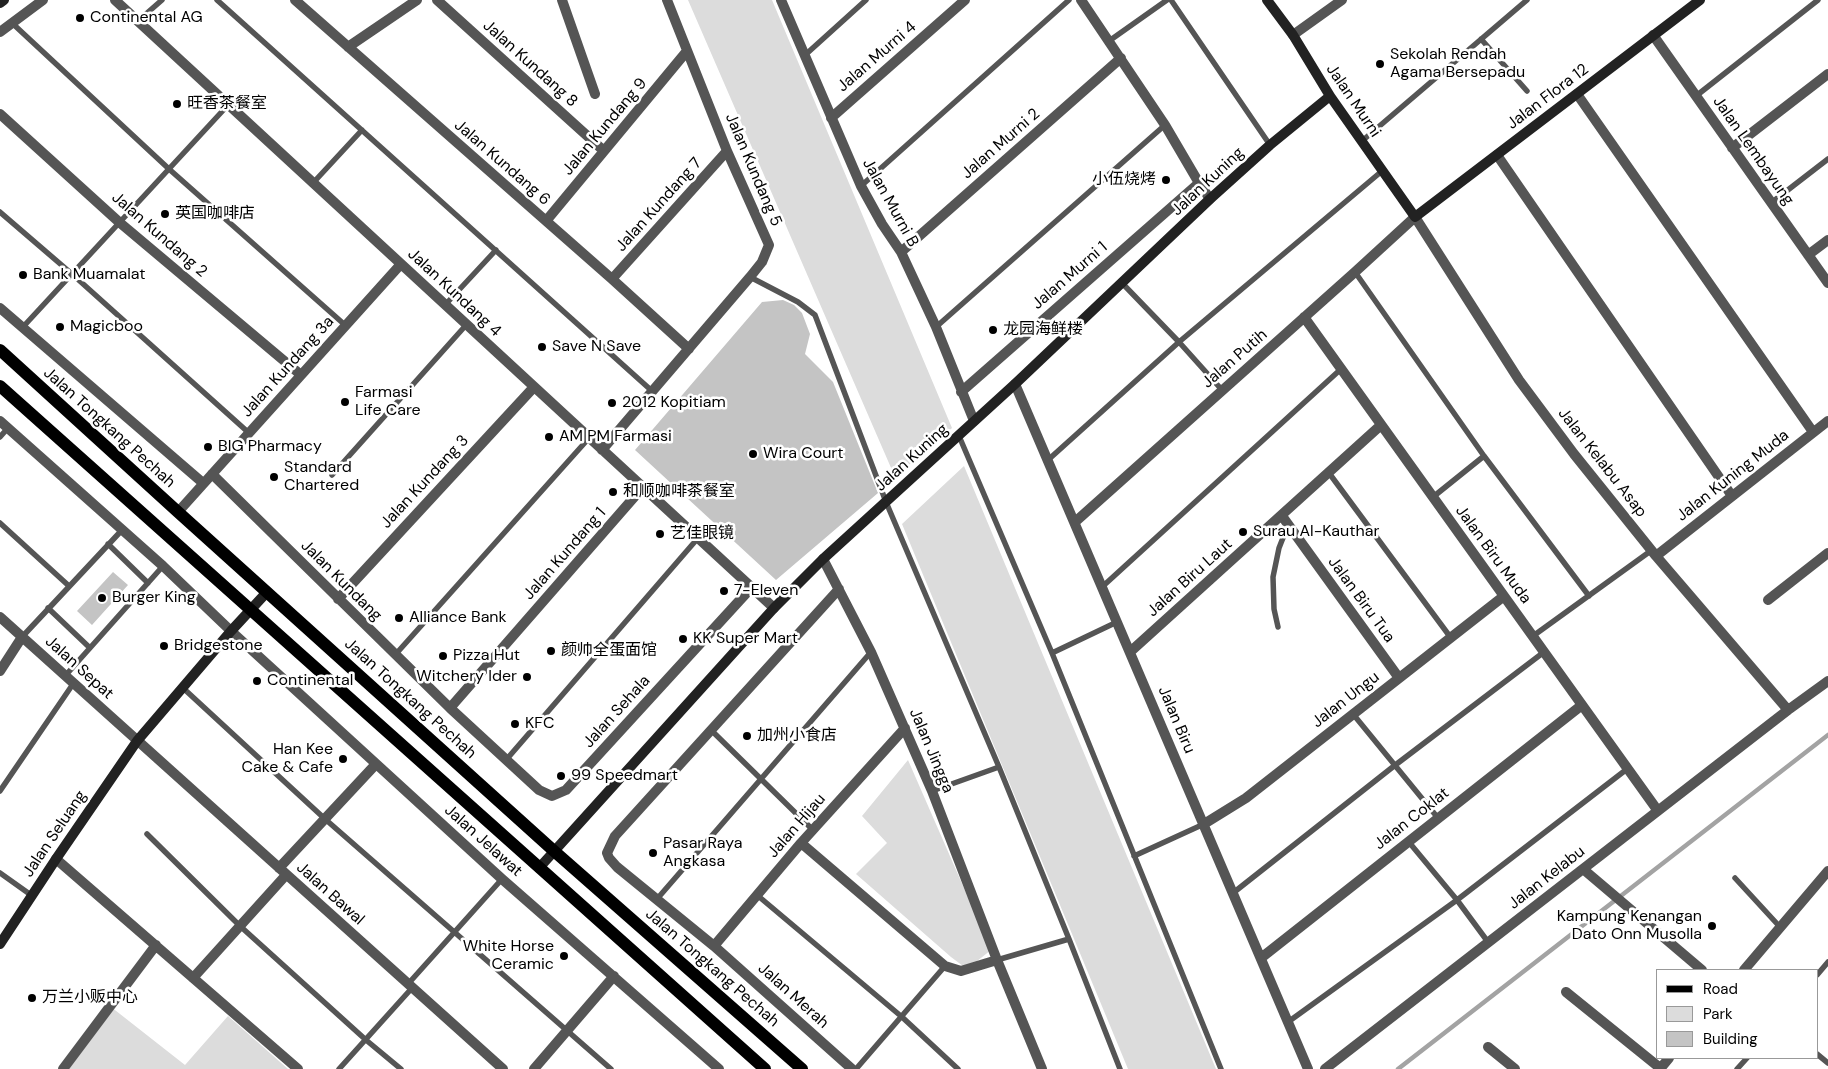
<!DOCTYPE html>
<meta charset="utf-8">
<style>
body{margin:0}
#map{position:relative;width:1828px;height:1069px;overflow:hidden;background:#fff;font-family:"DM Sans",sans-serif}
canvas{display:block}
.legend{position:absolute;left:1656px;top:969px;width:162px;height:90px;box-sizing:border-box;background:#fff;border:1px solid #999;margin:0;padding:6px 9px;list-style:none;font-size:15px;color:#000}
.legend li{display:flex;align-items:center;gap:10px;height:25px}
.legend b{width:25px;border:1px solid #999}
</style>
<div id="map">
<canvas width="1828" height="1069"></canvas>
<ul class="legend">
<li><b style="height:6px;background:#000"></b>Road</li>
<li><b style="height:14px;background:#dcdcdc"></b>Park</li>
<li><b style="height:14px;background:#c4c4c4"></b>Building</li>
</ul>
</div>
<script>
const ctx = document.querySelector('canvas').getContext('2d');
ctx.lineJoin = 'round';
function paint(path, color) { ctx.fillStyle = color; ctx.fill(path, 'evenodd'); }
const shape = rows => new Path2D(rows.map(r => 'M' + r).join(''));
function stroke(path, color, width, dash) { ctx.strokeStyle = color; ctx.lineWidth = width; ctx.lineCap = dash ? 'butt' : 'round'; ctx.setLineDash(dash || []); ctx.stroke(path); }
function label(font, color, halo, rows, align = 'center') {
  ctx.font = font + ' "DM Sans","Noto Sans SC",sans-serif'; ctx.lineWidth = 5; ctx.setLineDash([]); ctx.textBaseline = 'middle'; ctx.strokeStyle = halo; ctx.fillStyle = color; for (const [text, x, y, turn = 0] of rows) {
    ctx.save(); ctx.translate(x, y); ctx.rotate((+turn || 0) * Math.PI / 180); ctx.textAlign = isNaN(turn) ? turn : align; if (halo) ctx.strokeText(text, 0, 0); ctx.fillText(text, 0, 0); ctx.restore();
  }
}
paint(shape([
 [688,0,772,0,952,428,895,477],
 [964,466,1216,1069,1128,1069,902,524],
 [908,760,991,950,967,969,951,957,856,874,887,843,862,816],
 [106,1003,185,1065,228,1016,288,1069,59,1069]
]), '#dcdcdc');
stroke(shape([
 [1398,1069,1828,735]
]), '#a3a3a3', 4.5);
paint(shape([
 [783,300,794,305,802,313,810,334,805,354,833,382,878,493,776,580,635,450,762,302],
 [113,572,128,585,92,625,77,611]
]), '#c4c4c4');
stroke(shape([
 [217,0,652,391],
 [1171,0,1270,145],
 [138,21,162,0],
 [12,23,169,169,345,325],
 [1481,39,1527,91],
 [1109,41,1167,0],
 [804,56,866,0],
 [1696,96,1818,0],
 [1362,141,1527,0],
 [313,183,362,130],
 [861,186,1069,0],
 [1771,203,1828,159],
 [0,212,72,274,249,433],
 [1355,272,1484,456,1589,596],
 [750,277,798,302,815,315,886,502,999,767,1069,939,1120,1069],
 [1122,283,1179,342,1222,390],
 [445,305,496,250],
 [936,327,1165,125],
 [22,328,228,105],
 [959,436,1052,653,1221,1069],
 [0,437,8,428],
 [1048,460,1179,342,1382,171],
 [1329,473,1451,638],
 [332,475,467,324],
 [1433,497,1484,456],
 [0,523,69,586],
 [108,544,148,583],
 [1102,587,1341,369],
 [48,608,89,647],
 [1278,627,1274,609,1273,577,1279,548,1288,525],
 [1533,636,1652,550],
 [22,637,122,530],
 [1052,653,1117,622],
 [395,655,589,438],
 [65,676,163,566],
 [183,688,325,819,611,1069],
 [1353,714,1438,818],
 [712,731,813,830],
 [506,760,698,538],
 [0,791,73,684],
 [932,791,999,767],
 [147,834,240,926,366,1040,401,1069],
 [1408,841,1457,900,1488,942],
 [1134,856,1204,824],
 [0,873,31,895],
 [1735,878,1780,927],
 [1233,893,1394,766,1544,652],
 [757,895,902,1017,958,1069],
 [657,899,871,652],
 [997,960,1069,939],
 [1817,975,1828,962],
 [408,984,502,879],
 [1288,1022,1457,900,1627,769],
 [1817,1054,1828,1063],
 [339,1069,412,988],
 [856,1069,945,966],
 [1737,1069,1747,1058]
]), '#555', 5.5);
stroke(shape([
 [115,0,774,608],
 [295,0,612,279,689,349],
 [437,0,604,151],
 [562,0,595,94],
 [781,0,861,186,882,224,901,252,936,327,974,421],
 [1081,0,1165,125,1199,183,1210,199],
 [0,32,43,0],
 [1293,35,1342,0],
 [1653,35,1828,283],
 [348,47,417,0],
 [1577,94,1813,432],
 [0,114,119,222,301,375],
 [831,118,965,0],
 [1732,148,1828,74],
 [1497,155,1732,496],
 [546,221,687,51],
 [901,252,1121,58],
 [1808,255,1828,240],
 [612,279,727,151],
 [0,308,203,483],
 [1304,317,1658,811],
 [1015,384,1308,1069],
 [961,392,1199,183],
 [0,421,163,566,231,631,502,879,719,1069],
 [602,450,750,277,762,262,769,245,727,151,667,0],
 [212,474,450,708,539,790,552,796,566,790,751,588],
 [178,512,401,264],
 [1282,516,1399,678],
 [1075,522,1355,272,1415,217,1519,380,1574,454,1656,556,1788,710],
 [1656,556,1828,421],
 [823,559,871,652,932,791,997,960,1042,1069],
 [839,589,615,836,607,853,609,858,617,867,714,946,852,1069],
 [338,599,534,387],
 [1768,600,1828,553],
 [0,617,503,1069],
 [1130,652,1381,425],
 [0,671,22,637],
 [450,708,643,487],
 [1204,824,1246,798,1504,596],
 [801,843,945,966,961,971,997,960],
 [56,859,298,1069],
 [279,868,376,764],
 [1583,869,1702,970],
 [714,946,801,843,905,728],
 [1261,958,1582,705],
 [1744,970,1828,871],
 [193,978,286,875],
 [1566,992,1660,1068],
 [1488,1047,1515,1069],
 [63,1069,156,945],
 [534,1069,614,976],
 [1325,1069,1788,710,1828,681],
 [1660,1069,1669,1058]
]), '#555', 10);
stroke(shape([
 [1267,0,1293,35,1330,96,1415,217,1700,0],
 [0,3,4,0],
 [539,868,774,608,823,559,1015,384,1210,199,1270,145,1330,96],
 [0,944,56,859,137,741,231,631,267,592]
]), '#222', 10);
stroke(shape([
 [0,350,178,512,554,851,802,1069],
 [0,386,765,1069]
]), '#000', 12);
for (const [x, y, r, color] of [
 [80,18,5,"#000"],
 [1380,64,5,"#000"],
 [177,104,5,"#000"],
 [1166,180,5,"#000"],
 [165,214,5,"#000"],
 [23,275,5,"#000"],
 [60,327,5,"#000"],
 [993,330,5,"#000"],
 [542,347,5,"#000"],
 [345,402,5,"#000"],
 [612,403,5,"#000"],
 [549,437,5,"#000"],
 [208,447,5,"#000"],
 [753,454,5,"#000"],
 [274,477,5,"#000"],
 [613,492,5,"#000"],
 [1243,532,5,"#000"],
 [660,534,5,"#000"],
 [724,591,5,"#000"],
 [102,598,5,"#000"],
 [399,618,5,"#000"],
 [683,639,5,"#000"],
 [164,646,5,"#000"],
 [551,651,5,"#000"],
 [443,656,5,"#000"],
 [527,677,5,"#000"],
 [257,681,5,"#000"],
 [515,724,5,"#000"],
 [747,736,5,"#000"],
 [343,759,5,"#000"],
 [561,776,5,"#000"],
 [653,853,5,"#000"],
 [1712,926,5,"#000"],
 [564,956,5,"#000"],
 [32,998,5,"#000"]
]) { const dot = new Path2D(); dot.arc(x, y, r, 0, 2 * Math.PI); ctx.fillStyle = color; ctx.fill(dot); stroke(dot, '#fff', 2); }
label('16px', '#000', '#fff', [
 ["Continental AG",90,18],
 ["Sekolah Rendah",1390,55],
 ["Agama Bersepadu",1390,73],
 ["旺香茶餐室",187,104],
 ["小伍烧烤",1156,180,"right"],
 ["英国咖啡店",175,214],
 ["Bank Muamalat",33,275],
 ["Magicboo",70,327],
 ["龙园海鲜楼",1003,330],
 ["Save N Save",552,347],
 ["Farmasi",355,393],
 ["Life Care",355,411],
 ["2012 Kopitiam",622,403],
 ["AM PM Farmasi",559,437],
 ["BIG Pharmacy",218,447],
 ["Wira Court",763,454],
 ["Standard",284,468],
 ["Chartered",284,486],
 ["和顺咖啡茶餐室",623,492],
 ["Surau Al-Kauthar",1253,532],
 ["艺佳眼镜",670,534],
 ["7-Eleven",734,591],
 ["Burger King",112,598],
 ["Alliance Bank",409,618],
 ["KK Super Mart",693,639],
 ["Bridgestone",174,646],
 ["颜帅全蛋面馆",561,651],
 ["Pizza Hut",453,656],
 ["Witchery Ider",517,677,"right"],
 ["Continental",267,681],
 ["KFC",525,724],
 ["加州小食店",757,736],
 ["Han Kee",333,750,"right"],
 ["Cake & Cafe",333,768,"right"],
 ["99 Speedmart",571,776],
 ["Pasar Raya",663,844],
 ["Angkasa",663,862],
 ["Kampung Kenangan",1702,917,"right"],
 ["Dato Onn Musolla",1702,935,"right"],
 ["White Horse",554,947,"right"],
 ["Ceramic",554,965,"right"],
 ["万兰小贩中心",42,998]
], 'left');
label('16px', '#000', '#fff', [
 ["Jalan Murni 4",877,57,-41],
 ["Jalan Kundang 8",530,64,42],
 ["Jalan Flora 12",1548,97,-37],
 ["Jalan Murni",1353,101,56],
 ["Jalan Kundang 9",605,127,-50],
 ["Jalan Murni 2",1001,144,-41],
 ["Jalan Lembayung",1753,151,55],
 ["Jalan Kundang 6",502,163,41],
 ["Jalan Kundang 5",753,170,67],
 ["Jalan Kuning",1208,182,-43],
 ["Jalan Murni B",890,203,61],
 ["Jalan Kundang 7",659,205,-48],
 ["Jalan Kundang 2",159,235,41],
 ["Jalan Murni 1",1070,276,-41],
 ["Jalan Kundang 4",454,293,43],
 ["Jalan Putih",1235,359,-41],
 ["Jalan Kundang 3a",288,367,-48],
 ["Jalan Tongkang Pechah",109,428,42],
 ["Jalan Kuning",912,458,-42],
 ["Jalan Kelabu Asap",1602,463,52],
 ["Jalan Kuning Muda",1733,476,-38],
 ["Jalan Kundang 3",425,482,-47],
 ["Jalan Kundang 1",565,554,-49],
 ["Jalan Biru Muda",1493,555,54],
 ["Jalan Biru Laut",1190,578,-42],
 ["Jalan Kundang",341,581,45],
 ["Jalan Biru Tua",1361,600,54],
 ["Jalan Sepat",79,668,42],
 ["Jalan Tongkang Pechah",410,699,42],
 ["Jalan Ungu",1346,700,-38],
 ["Jalan Sehala",617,712,-48],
 ["Jalan Biru",1176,720,67],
 ["Jalan Jingga",931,751,67],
 ["Jalan Coklat",1412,819,-38],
 ["Jalan Hijau",797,826,-49],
 ["Jalan Seluang",55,834,-56],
 ["Jalan Jelawat",483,841,42],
 ["Jalan Kelabu",1547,878,-38],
 ["Jalan Bawal",330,894,42],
 ["Jalan Tongkang Pechah",712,968,41],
 ["Jalan Merah",793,996,42]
]);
</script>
